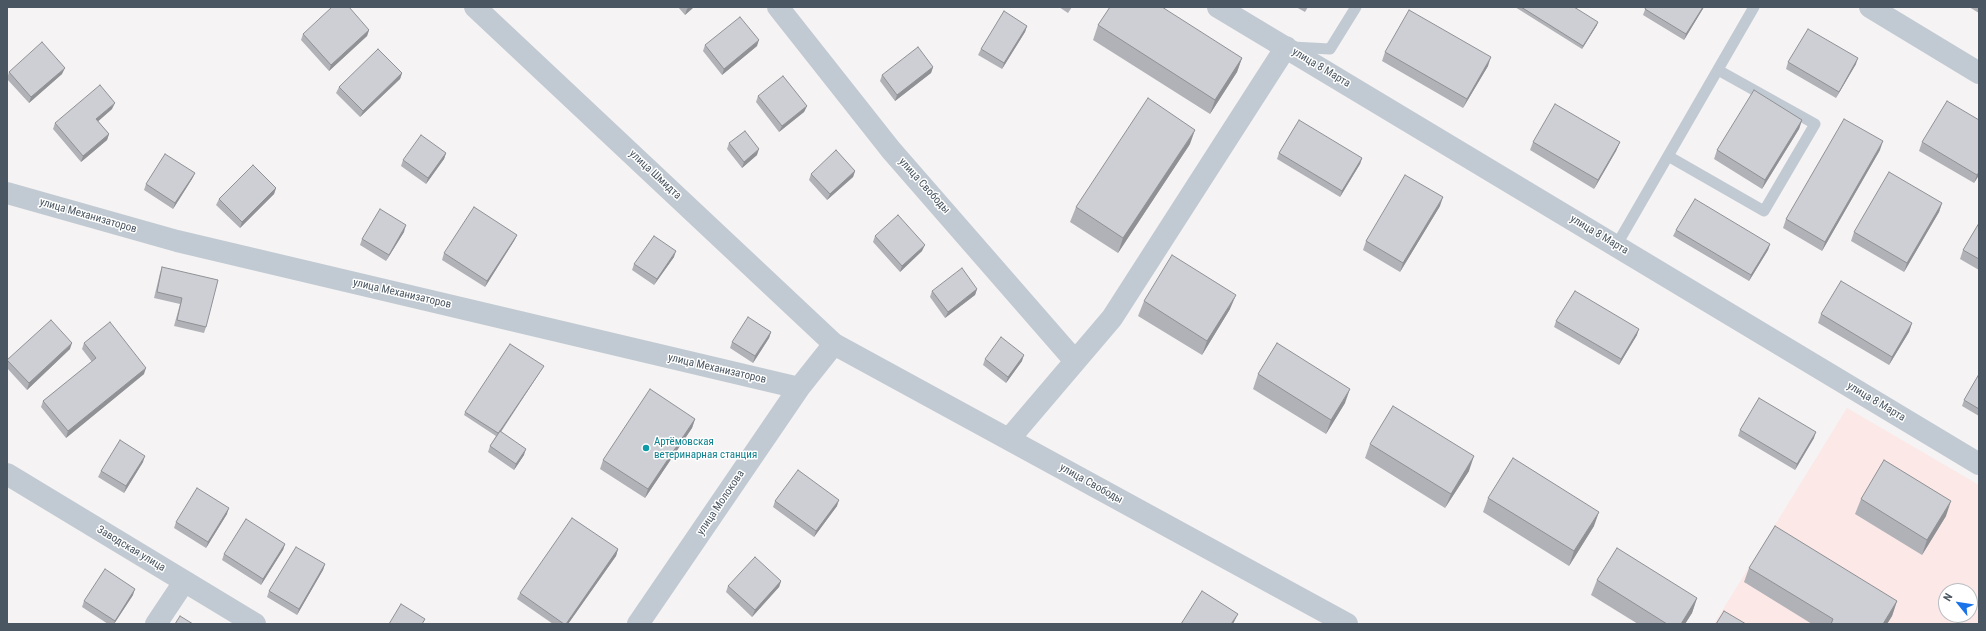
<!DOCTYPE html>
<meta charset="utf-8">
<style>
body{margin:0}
#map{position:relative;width:1986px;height:631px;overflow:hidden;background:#f5f3f3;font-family:"Roboto Condensed",sans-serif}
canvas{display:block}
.frame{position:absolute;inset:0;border:8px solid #4a5661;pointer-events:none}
.north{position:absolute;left:1938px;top:583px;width:40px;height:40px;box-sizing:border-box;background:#fff;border:1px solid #b7bbc0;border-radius:50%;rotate:300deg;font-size:11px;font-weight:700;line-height:16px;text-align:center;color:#4a5661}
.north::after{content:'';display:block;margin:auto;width:14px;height:18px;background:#1a73e8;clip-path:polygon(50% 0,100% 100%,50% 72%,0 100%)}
</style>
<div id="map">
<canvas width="1986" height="631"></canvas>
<div class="frame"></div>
<div class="north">N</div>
</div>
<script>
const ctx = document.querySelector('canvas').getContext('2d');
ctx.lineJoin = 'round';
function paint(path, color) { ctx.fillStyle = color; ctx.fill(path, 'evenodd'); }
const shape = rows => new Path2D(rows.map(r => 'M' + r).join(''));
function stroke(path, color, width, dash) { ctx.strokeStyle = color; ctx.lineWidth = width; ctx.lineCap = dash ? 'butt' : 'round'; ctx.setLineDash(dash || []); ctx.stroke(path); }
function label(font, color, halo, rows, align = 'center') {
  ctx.font = font + ' "Roboto Condensed",sans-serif'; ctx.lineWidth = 3; ctx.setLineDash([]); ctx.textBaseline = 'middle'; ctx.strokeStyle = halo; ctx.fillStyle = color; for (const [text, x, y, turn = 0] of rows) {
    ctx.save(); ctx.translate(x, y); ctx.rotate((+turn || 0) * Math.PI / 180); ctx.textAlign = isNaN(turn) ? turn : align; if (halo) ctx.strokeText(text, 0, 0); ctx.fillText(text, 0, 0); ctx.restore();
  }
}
paint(shape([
 [1847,408,1979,485,1979,624,1714,624],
 [1946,591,1970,591,1970,615,1946,615]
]), '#fce8e6');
stroke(shape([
 [1292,47,1330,49,1356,7],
 [1668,156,1764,211,1815,124,1718,70],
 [1616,246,1754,7]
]), '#c1cad2', 11);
stroke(shape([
 [778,7,891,150,1075,361],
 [1218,7,1979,464],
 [1870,7,1979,73],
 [7,193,177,241,799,388],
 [1009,439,1112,318,1286,47],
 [7,474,255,624],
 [156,624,184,582],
 [638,624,799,388,834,344]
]), '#c1cad2', 22);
stroke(shape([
 [475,7,834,344,1347,624]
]), '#c1cad2', 22);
paint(shape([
 [678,7,694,7,685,15],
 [1059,7,1072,7,1068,13],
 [1296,7,1308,7,1305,12],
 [1515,7,1574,7,1597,25,1582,49],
 [1646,7,1704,7,1684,40,1643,15],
 [1969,7,1979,7,1979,13],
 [1098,25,1242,58,1237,72,1210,114,1093,40],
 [1027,26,1025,32,1002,69,978,55,981,49],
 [369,30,367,36,329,71,301,40,303,34],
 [705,45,757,46,722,75,703,51],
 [1385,52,1488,66,1463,108,1382,61],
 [1788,62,1856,64,1836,98,1786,69],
 [933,67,931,73,895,101,880,81,882,75],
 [9,72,62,74,29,103,7,79],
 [402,73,400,79,360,117,336,93,339,87],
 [758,96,807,106,804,112,779,132,756,102],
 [112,109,98,121,109,134,107,140,81,162,53,129,55,123],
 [1802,120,1799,129,1762,189,1714,159,1717,150],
 [1533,142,1620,142,1616,151,1594,189,1530,150],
 [1922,142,1979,175,1974,183,1919,151],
 [729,143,757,155,742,168,727,149],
 [1190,144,1118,253,1070,222,1076,207],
 [1880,150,1822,251,1783,228,1786,219],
 [446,153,444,159,426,184,401,166,403,160],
 [1279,153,1362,158,1360,164,1340,197,1277,159],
 [855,171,853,177,827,200,809,180,811,174],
 [195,173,192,179,173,209,144,190,146,184],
 [276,188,274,194,240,228,216,205,219,199],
 [1942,203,1939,212,1904,272,1851,241,1854,232],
 [1440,206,1400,272,1363,250,1366,241],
 [1979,223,1979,270,1960,259,1963,250],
 [1676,230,1770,244,1768,250,1749,281,1673,236],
 [404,232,386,261,360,245,362,239],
 [517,235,514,241,485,287,442,260,444,253],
 [875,236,922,251,900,272,873,242],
 [674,257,654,285,632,270,634,264],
 [162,267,206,327,204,333,174,326,180,304,154,298,160,273],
 [977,289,975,295,945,318,930,297,932,291],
 [1144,301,1230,309,1202,355,1138,316],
 [1821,314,1912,323,1909,332,1889,365,1818,323],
 [1556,321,1637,335,1619,365,1554,327],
 [771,332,769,338,753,363,730,348,732,342],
 [84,343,144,374,66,438,41,407,43,401,92,362,82,349],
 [70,349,27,390,7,368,7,360],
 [985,359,1022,361,1006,383,983,365],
 [542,369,501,432,524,455,514,470,488,452,490,446,496,436,464,415,465,412],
 [1258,374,1345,403,1326,434,1253,389],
 [1979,374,1979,416,1962,406,1964,400],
 [695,419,692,428,645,498,600,469,603,460],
 [1740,430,1814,438,1795,470,1738,436],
 [1370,444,1469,471,1445,508,1365,458],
 [143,462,124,493,98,477,101,471],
 [1488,498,1594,526,1569,566,1483,512],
 [1861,499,1946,516,1922,555,1855,514],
 [775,501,837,506,814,537,773,507],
 [227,514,206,548,174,528,176,522],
 [285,544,283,550,261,585,222,560,224,554],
 [618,549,616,556,568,624,553,624,517,599,520,593],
 [325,564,323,570,297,615,267,597,269,591],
 [1749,568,1897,601,1892,616,1887,624,1812,624,1744,582],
 [1597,580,1697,598,1692,613,1685,624,1638,624,1591,595],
 [781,581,779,587,752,617,726,592,728,586],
 [133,595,114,624,108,624,82,607,84,601]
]), '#b0b2b7');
paint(shape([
 [689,7,694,7,685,15,687,9],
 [1703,7,1704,7,1684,40,1686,34],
 [1598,22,1597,25,1582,49,1583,46],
 [1027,26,1025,32,1002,69,1004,63],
 [369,30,367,36,329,71,331,65],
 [759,40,757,46,722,75,724,69],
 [1491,57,1488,66,1463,108,1467,99],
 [1242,58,1237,72,1210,114,1215,100],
 [1858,58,1856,64,1836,98,1839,92],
 [933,67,931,73,895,101,897,95],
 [65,68,62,74,29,103,31,97],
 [402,73,400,79,360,117,363,111],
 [115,103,112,109,94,125,96,119],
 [807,106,804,112,779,132,782,126],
 [1802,120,1799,129,1762,189,1765,180],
 [1195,130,1190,144,1118,253,1123,238],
 [109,134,107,140,81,162,83,156],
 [1883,141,1880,150,1822,251,1825,242],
 [1620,142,1616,151,1594,189,1598,180],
 [759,149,757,155,742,168,744,162],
 [446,153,444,159,426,184,428,178],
 [1362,158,1360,164,1340,197,1342,191],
 [855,171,853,177,827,200,830,194],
 [1979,172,1979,175,1974,183,1977,175],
 [195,173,192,179,173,209,175,203],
 [276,188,274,194,240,228,242,222],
 [1443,197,1440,206,1400,272,1403,263],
 [1942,203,1939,212,1904,272,1907,263],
 [406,225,404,232,386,261,389,255],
 [517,235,514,241,485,287,487,281],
 [1770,244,1768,250,1749,281,1751,275],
 [925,245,922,251,900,272,902,266],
 [676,251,674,257,654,285,657,279],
 [977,289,975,295,945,318,948,312],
 [1236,295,1230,309,1202,355,1207,341],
 [1912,323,1909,332,1889,365,1892,357],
 [1639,329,1637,335,1619,365,1621,359],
 [771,332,769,338,753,363,755,356],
 [72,343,70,349,27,390,29,383],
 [1024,355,1022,361,1006,383,1008,377],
 [544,366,542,369,497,437,498,434],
 [146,368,144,374,66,438,68,431],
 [1350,389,1345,403,1326,434,1331,420],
 [695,419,692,428,645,498,648,489],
 [1816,432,1814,438,1795,470,1797,464],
 [526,449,524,455,514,470,516,464],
 [145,456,143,462,124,493,126,486],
 [1474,456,1469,471,1445,508,1451,494],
 [839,500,837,506,814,537,816,531],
 [1951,501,1946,516,1922,555,1927,540],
 [229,508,227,514,206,548,208,542],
 [1599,512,1594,526,1569,566,1574,551],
 [285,544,283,550,261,585,263,579],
 [618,549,616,556,568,624,566,624],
 [325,564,323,570,297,615,299,609],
 [781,581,779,587,752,617,755,610],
 [135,589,133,595,114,624,115,621],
 [1697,598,1692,613,1685,624,1681,624],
 [1897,601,1892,616,1887,624,1883,624],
 [1238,614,1233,624,1231,624]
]), '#909195');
const building = shape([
 [332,7,349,7,369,30,331,65,303,34,332,7],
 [1110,7,1162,7,1242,58,1215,100,1098,25,1110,7],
 [1521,7,1574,7,1598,22,1583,46,1521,7],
 [1646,7,1703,7,1686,34,1645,9,1646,7],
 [1409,10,1491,57,1467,99,1385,52,1409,10],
 [1004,11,1027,26,1004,63,981,49,1004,11],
 [740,17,759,40,724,69,705,45,740,17],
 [1808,29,1858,58,1839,92,1788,62,1808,29],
 [42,42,65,68,31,97,9,72,42,42],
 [918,47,933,67,897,95,882,75,918,47],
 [378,49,402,73,363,111,339,87,378,49],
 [783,76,807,106,782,126,758,96,783,76],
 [100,85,115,103,96,119,109,134,83,156,55,123,100,85],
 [1754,90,1802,120,1765,180,1717,150,1754,90],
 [1148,98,1195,130,1123,238,1076,207,1148,98],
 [1947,101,1979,120,1979,172,1977,175,1922,142,1947,101],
 [1555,104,1620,142,1598,180,1533,142,1555,104],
 [1844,119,1883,141,1825,242,1786,219,1844,119],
 [1299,120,1362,158,1342,191,1279,153,1299,120],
 [745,131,759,149,744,162,729,143,745,131],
 [421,135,446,153,428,178,403,160,421,135],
 [836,150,855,171,830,194,811,174,836,150],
 [165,154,195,173,175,203,146,184,165,154],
 [253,165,276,188,242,222,219,199,253,165],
 [1889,172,1942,203,1907,263,1854,232,1889,172],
 [1405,175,1443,197,1403,263,1366,241,1405,175],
 [1695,199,1770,244,1751,275,1676,230,1695,199],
 [474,207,517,235,487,281,444,253,474,207],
 [380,209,406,225,389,255,362,239,380,209],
 [898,215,925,245,902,266,875,236,898,215],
 [1979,223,1979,259,1963,250,1979,223],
 [654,236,676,251,657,279,634,264,654,236],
 [1172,255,1236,295,1207,341,1144,301,1172,255],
 [162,267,218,280,206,327,177,320,182,298,157,292,162,267],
 [962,268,977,289,948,312,932,291,962,268],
 [1841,281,1912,323,1892,357,1821,314,1841,281],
 [1575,291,1639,329,1621,359,1556,321,1575,291],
 [748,317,771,332,755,356,732,342,748,317],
 [51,320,72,343,29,383,7,360,51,320],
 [110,322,146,368,68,431,43,401,96,358,84,343,110,322],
 [1001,337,1024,355,1008,377,985,359,1001,337],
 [1277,343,1350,389,1331,420,1258,374,1277,343],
 [510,344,544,366,500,431,498,433,465,412,510,344],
 [1979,374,1979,409,1964,400,1979,374],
 [650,389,695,419,648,489,603,460,650,389],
 [1759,398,1816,432,1797,464,1740,430,1759,398],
 [1393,406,1474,456,1451,494,1370,444,1393,406],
 [500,431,526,449,516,464,490,446,500,431],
 [120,440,145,456,126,486,101,471,120,440],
 [1513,458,1599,512,1574,551,1488,498,1513,458],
 [1884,460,1951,501,1927,540,1861,499,1884,460],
 [798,470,839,500,816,531,775,501,798,470],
 [197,488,229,508,208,542,176,522,197,488],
 [572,518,618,549,566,624,564,624,520,593,572,518],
 [246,519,285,544,263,579,224,554,246,519],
 [1775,526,1897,601,1883,624,1831,624,1833,619,1749,568,1775,526],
 [296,547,325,564,299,609,269,591,296,547],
 [1617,548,1697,598,1681,624,1667,624,1597,580,1617,548],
 [755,557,781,581,755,610,728,586,755,557],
 [105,569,135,589,115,621,84,601,105,569],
 [1202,591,1238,614,1231,624,1181,624,1202,591],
 [401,604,425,619,422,624,389,624,401,604],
 [1724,611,1746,624,1716,624,1724,611],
 [180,616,193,624,175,624,180,616]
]);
paint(building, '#cdcfd5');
stroke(building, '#909195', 1);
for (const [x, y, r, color] of [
 [646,448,4,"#0f9aa8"]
]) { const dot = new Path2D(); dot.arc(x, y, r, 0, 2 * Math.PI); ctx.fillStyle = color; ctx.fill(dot); stroke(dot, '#fff', 1.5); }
label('11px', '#4a5661', '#fff', [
 ["улица 8 Марта",1321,68,31],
 ["улица Шмидта",655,175,43],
 ["улица Свободы",924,186,48],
 ["улица Механизаторов",88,216,16],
 ["улица 8 Марта",1599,235,31],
 ["улица Механизаторов",402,294,13],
 ["улица Механизаторов",717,369,13],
 ["улица 8 Марта",1876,402,31],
 ["улица Свободы",1091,484,29],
 ["улица Молокова",721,503,-56],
 ["Заводская улица",131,549,31]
]);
label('11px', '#0d838f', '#fff', [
 ["Артёмовская",654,442],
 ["ветеринарная станция",654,455]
], 'left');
</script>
